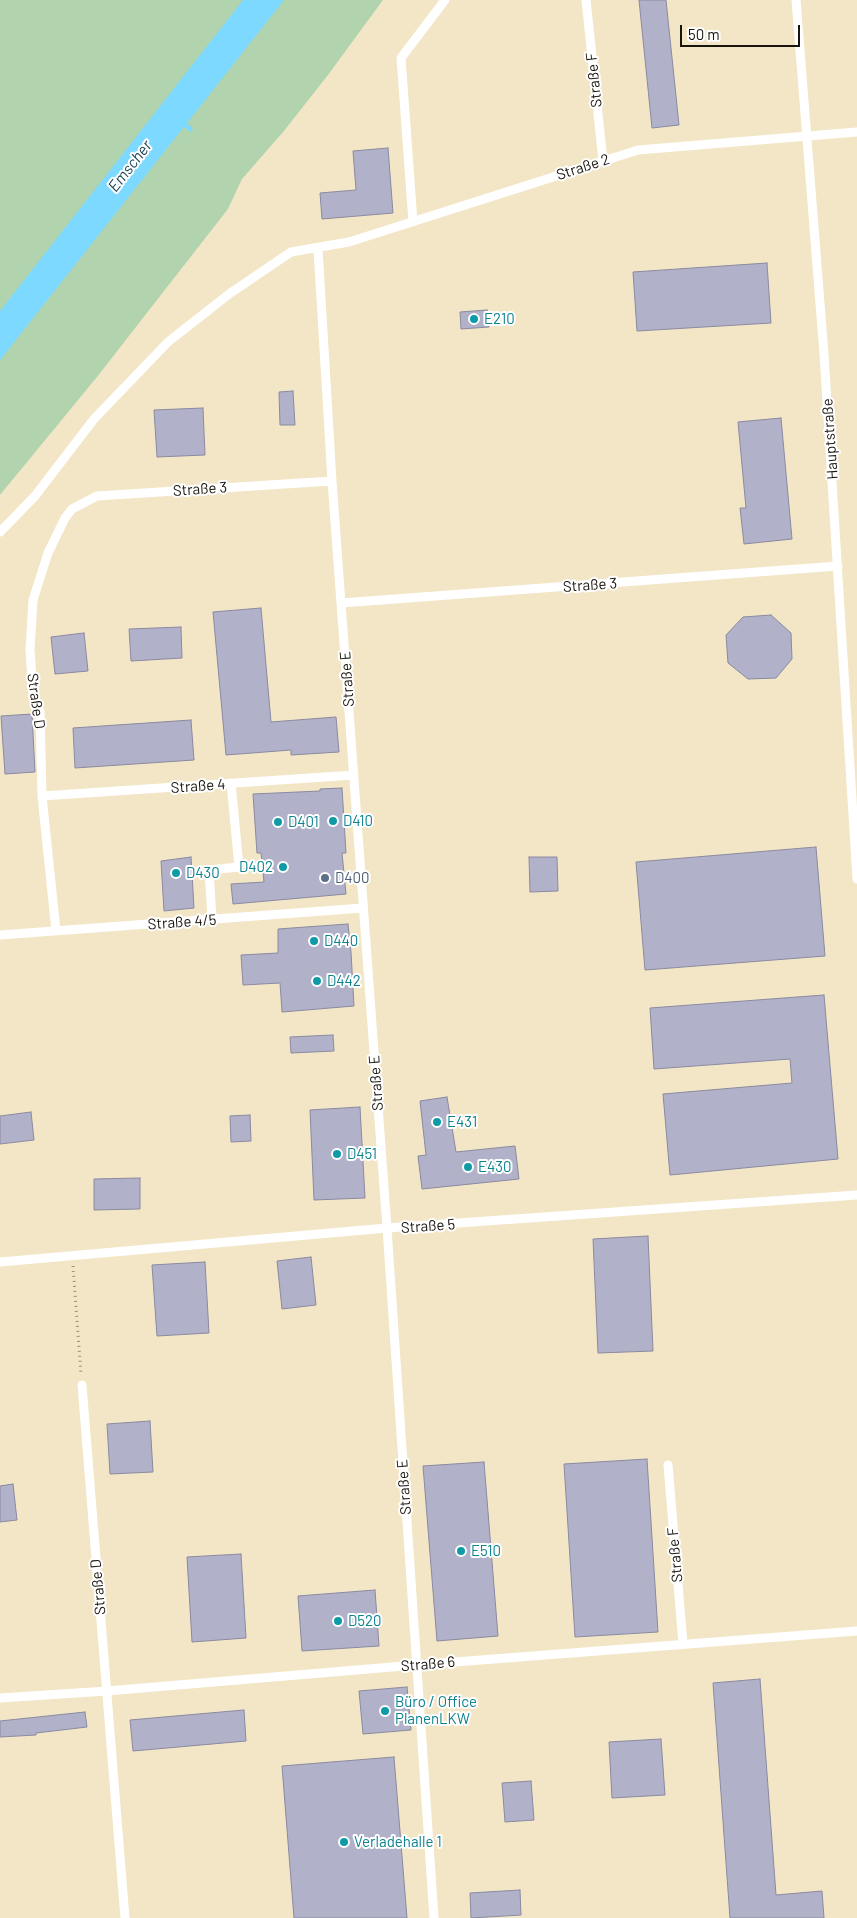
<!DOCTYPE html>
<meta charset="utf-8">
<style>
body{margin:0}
#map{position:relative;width:857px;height:1918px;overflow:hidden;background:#f9eed6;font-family:Barlow,sans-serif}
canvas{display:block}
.scale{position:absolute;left:680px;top:25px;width:120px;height:22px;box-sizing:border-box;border:2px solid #19150d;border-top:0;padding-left:6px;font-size:15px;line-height:18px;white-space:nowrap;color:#19150d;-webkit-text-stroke:4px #fff;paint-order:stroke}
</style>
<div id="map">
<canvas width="857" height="1918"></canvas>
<div class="scale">50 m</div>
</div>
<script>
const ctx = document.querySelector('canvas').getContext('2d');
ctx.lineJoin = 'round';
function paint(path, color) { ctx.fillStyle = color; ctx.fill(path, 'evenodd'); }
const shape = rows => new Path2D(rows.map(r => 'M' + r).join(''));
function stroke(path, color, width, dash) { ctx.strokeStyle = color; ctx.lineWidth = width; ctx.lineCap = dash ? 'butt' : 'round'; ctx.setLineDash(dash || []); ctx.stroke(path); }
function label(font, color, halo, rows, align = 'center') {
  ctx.font = font + ' Barlow,sans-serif'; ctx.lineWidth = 4; ctx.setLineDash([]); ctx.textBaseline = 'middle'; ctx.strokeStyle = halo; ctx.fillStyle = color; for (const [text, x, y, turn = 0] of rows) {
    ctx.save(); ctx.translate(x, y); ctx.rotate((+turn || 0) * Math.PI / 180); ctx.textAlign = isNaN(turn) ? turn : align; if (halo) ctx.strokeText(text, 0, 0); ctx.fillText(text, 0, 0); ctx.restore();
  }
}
paint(shape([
 [383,0,857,0,857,1918,0,1918,0,495,97,377,228,209,242,179,284,131,328,75]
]), '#f3e6c6');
paint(shape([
 [0,0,383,0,328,75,284,131,242,179,228,209,97,377,0,495]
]), '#b1d3ad');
paint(shape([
 [243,0,284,0,0,360,0,311]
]), '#7dd9ff');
stroke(shape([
 [181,121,190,129]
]), '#7dd9ff', 5);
const building = shape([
 [639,0,666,0,679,125,652,128,639,0],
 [388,148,393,213,322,219,320,193,356,190,353,151,388,148],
 [767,263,771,323,637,331,633,272,767,263],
 [487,310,489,327,461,329,460,312,487,310],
 [293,391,295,425,280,425,279,392,293,391],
 [203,408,205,455,157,457,154,410,203,408],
 [781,418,792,539,744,544,740,508,746,508,738,422,781,418],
 [261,608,271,722,336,717,339,752,291,755,291,750,226,755,213,612,261,608],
 [771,615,791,633,792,659,776,678,748,679,728,663,726,635,743,617,771,615],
 [181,627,182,658,131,661,129,629,181,627],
 [84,633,88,671,55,674,51,637,84,633],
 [32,714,35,772,5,774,1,716,32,714],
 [191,720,194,760,75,768,73,728,191,720],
 [342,788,346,853,342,853,346,894,233,904,231,884,264,882,261,853,257,853,253,794,320,791,320,789,342,788],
 [816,847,825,956,645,970,636,862,816,847],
 [191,857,194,908,164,911,161,861,191,857],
 [529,857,557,857,558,891,530,892,529,857],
 [348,924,351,952,354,1006,282,1012,280,983,243,985,241,955,278,953,278,929,348,924],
 [824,995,838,1159,670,1175,663,1094,792,1083,790,1059,654,1069,650,1008,824,995],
 [333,1035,334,1051,291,1053,290,1037,333,1035],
 [447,1097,456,1152,515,1146,519,1179,422,1189,418,1156,426,1155,420,1101,447,1097],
 [360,1107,365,1198,314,1200,310,1110,360,1107],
 [31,1112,34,1140,0,1144,0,1116,31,1112],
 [250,1115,251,1141,231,1142,230,1116,250,1115],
 [140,1178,140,1209,94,1210,94,1179,140,1178],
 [648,1236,653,1351,598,1353,593,1239,648,1236],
 [311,1257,316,1305,282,1309,277,1261,311,1257],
 [205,1262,209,1333,157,1336,152,1265,205,1262],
 [150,1421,153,1472,110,1474,107,1424,150,1421],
 [647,1459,658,1632,575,1637,564,1464,647,1459],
 [484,1462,498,1636,437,1641,423,1466,484,1462],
 [13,1484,17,1520,0,1522,0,1486,13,1484],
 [241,1554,246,1638,192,1642,187,1557,241,1554],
 [375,1590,379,1646,302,1651,298,1596,375,1590],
 [760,1679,776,1895,822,1891,824,1918,730,1918,713,1683,760,1679],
 [407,1687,411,1730,363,1734,359,1691,407,1687],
 [244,1710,246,1741,133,1751,130,1720,244,1710],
 [85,1712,87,1727,36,1733,36,1735,0,1737,0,1721,85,1712],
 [661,1739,665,1795,612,1798,609,1742,661,1739],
 [394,1757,407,1918,294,1918,282,1766,394,1757],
 [531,1781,534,1820,505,1822,502,1783,531,1781],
 [520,1890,521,1915,471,1918,470,1893,520,1890]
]);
paint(building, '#b1b1c9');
stroke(building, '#8a8aa1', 1);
stroke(shape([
 [73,1266,81,1374]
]), '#968e7d', 3, [1, 4]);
stroke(shape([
 [586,0,603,161],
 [796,0,824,354,857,879],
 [413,222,401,58,445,0],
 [318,249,332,481,387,1228,434,1918],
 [0,532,35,496,94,419,168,342,229,294,291,252,349,242,638,150,857,132],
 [341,603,838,566],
 [42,796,354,775],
 [212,920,209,870,239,867,231,783],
 [56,931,42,796,40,712,33,697,30,649,33,600,48,553,65,518,72,509,97,496,332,481],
 [0,935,363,908],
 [0,1262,387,1228,857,1195],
 [82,1385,125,1918],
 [668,1465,683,1644],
 [0,1698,107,1691,416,1665,857,1631]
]), '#fff', 9);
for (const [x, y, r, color] of [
 [474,319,5,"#0f9aa8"],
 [333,821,5,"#0f9aa8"],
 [278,822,5,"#0f9aa8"],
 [283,867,5,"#0f9aa8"],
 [176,873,5,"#0f9aa8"],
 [325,878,5,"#5c6f8a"],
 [314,941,5,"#0f9aa8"],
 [317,981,5,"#0f9aa8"],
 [437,1122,5,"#0f9aa8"],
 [337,1154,5,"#0f9aa8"],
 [468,1167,5,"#0f9aa8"],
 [461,1551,5,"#0f9aa8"],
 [338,1621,5,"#0f9aa8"],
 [385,1711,5,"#0f9aa8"],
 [344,1842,5,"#0f9aa8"]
]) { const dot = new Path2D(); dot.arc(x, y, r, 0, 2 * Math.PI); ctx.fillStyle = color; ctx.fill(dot); stroke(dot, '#fff', 2); }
label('15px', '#19150d', '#fff', [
 ["Straße F",594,80,-96],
 ["Straße 2",583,167,-18],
 ["Hauptstraße",830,439,-94],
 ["Straße 3",200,489,-4],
 ["Straße 3",590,585,-4],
 ["Straße E",347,679,-94],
 ["Straße D",36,701,82],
 ["Straße 4",198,786,-4],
 ["Straße 4/5",182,922,-4],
 ["Straße E",376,1083,-94],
 ["Straße 5",428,1226,-4],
 ["Straße E",404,1487,-94],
 ["Straße F",675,1555,-95],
 ["Straße D",98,1587,-95],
 ["Straße 6",428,1664,-5]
]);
label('15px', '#0d838f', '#fff', [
 ["E210",484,319],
 ["D410",343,821],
 ["D401",288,822],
 ["D402",273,867,"right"],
 ["D430",186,873],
 ["D440",324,941],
 ["D442",327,981],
 ["E431",447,1122],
 ["D451",347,1154],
 ["E430",478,1167],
 ["E510",471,1551],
 ["D520",348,1621],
 ["Büro / Office",395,1702],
 ["PlanenLKW",395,1719],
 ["Verladehalle 1",354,1842]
], 'left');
label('15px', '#4e5e75', '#fff', [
 ["D400",335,878]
], 'left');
label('italic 16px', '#1c4555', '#fff', [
 ["Emscher",130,166,-52]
]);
</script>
